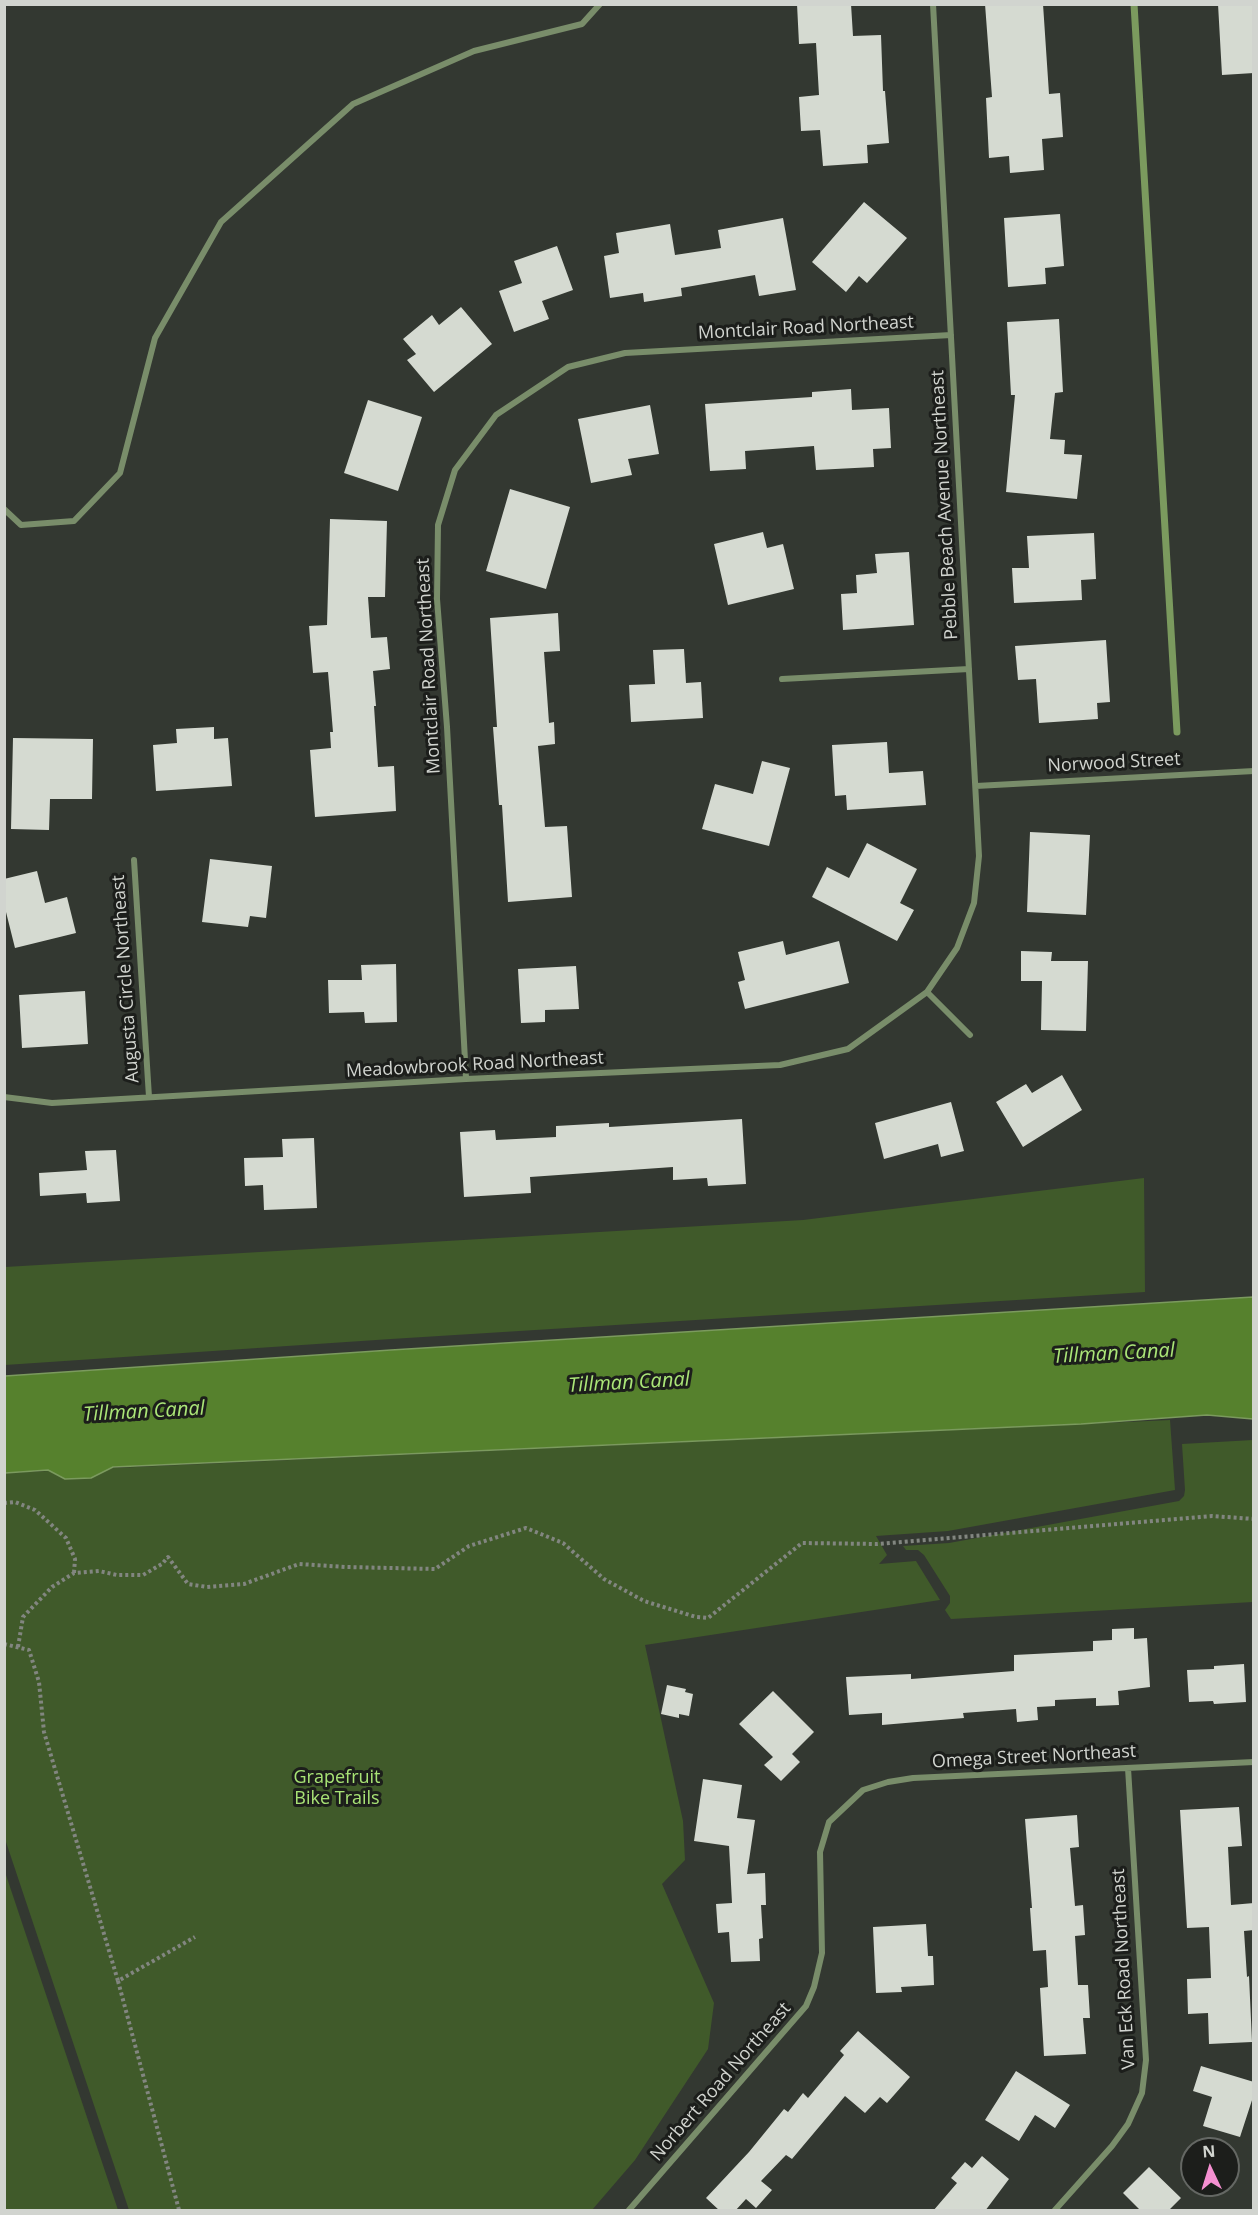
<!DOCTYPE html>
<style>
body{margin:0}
#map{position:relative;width:1258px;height:2215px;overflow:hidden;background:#333831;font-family:"Open Sans",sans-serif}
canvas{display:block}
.frame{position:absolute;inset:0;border:6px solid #d1d4cf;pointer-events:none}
.north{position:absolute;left:1180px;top:2137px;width:60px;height:60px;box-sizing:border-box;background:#1c1e1b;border:2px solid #646763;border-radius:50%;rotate:356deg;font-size:16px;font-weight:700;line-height:24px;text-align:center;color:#d1d4cf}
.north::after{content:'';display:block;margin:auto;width:21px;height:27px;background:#f590d1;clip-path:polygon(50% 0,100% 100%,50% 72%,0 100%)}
</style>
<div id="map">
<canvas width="1258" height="2215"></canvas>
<div class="frame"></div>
<div class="north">N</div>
</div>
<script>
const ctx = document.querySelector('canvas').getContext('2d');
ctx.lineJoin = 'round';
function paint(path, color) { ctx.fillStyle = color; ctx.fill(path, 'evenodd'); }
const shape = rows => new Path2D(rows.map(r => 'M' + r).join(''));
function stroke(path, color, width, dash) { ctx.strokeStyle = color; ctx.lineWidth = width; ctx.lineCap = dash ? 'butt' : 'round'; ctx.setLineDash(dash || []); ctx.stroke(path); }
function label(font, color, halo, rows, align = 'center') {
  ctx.font = font + ' "Open Sans",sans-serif'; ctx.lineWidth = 6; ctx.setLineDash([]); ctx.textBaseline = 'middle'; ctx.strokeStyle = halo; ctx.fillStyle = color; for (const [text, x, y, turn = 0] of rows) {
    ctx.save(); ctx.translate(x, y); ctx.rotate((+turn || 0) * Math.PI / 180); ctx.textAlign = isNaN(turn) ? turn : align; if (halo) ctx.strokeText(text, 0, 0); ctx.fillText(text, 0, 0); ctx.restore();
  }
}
paint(shape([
 [1144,1178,1145,1292,391,1339,5,1365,5,1267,803,1220],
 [1170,1420,1175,1490,948,1531,876,1536,887,1555,879,1564,916,1561,940,1600,645,1645,683,1821,685,1860,662,1884,714,2003,708,2049,635,2160,592,2210,129,2210,5,1839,4,1473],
 [1253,1440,1253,1602,951,1619,945,1610,950,1603,950,1596,924,1555,918,1550,906,1550,903,1546,949,1543,1179,1501,1184,1496,1185,1490,1182,1444],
 [4,1872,5,1872,118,2210,5,2210]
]), '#405a2a');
const water = shape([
 [1253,1297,1253,1419,1207,1415,1081,1424,113,1467,91,1478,65,1479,48,1470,5,1473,5,1376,391,1350,1253,1297]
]);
paint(water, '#56812d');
stroke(water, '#7b9a5e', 1.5);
stroke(shape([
 [1134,4,1177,732]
]), '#7b9a5e', 7);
paint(shape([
 [797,4,851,4,853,36,881,35,883,91,885,91,889,143,867,145,868,163,823,166,820,130,801,131,799,97,819,95,816,43,799,44],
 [985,4,1043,4,1049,94,1060,93,1063,137,1042,139,1044,170,1010,173,1009,156,989,158,986,98,992,97],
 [1218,4,1254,4,1254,73,1222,75],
 [864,202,907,238,867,283,859,276,846,292,812,262],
 [1060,214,1064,266,1045,268,1046,284,1008,287,1004,218],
 [783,218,796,290,759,296,755,275,681,288,682,296,644,302,643,293,610,298,604,256,619,253,616,233,670,224,675,255,721,248,718,230],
 [557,246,573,290,542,301,549,319,514,332,499,291,522,283,514,261],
 [461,307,492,344,434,392,407,360,416,354,403,339,432,315,439,325],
 [1059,319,1063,392,1055,393,1050,439,1065,440,1064,454,1082,455,1077,499,1006,492,1015,395,1011,395,1007,322],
 [851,389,852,410,889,408,891,448,873,449,874,467,816,470,814,446,745,451,746,469,710,471,705,404,812,397,812,392],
 [368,400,422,417,398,491,344,473],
 [650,405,659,454,628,459,632,475,591,483,578,419],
 [510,489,570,507,546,589,486,571],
 [330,519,387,521,385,597,368,597,371,638,387,637,390,669,373,671,376,706,374,706,378,767,394,766,396,811,315,817,310,750,331,748,330,732,333,732,328,672,313,673,309,626,327,625],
 [763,532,767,548,783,544,794,589,728,605,714,544],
 [1094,533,1096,579,1081,580,1082,600,1014,603,1012,568,1029,568,1027,536],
 [909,552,914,625,843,630,841,594,857,593,856,575,877,573,875,554],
 [558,613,560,651,544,652,549,723,554,722,555,744,538,746,545,827,567,826,572,897,508,902,502,805,499,805,493,727,497,727,490,618],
 [1106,640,1110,702,1097,703,1098,719,1039,723,1036,679,1018,680,1015,646],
 [684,649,686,683,701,682,703,718,631,722,629,685,655,684,653,650],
 [214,727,214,739,228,738,232,786,156,791,153,745,177,743,176,729],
 [13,738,93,739,92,799,50,799,49,830,11,829],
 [887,742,889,773,923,771,926,805,847,810,846,795,835,796,832,745],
 [762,761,790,768,769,846,702,829,715,784,753,794],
 [1030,832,1090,835,1086,915,1027,912],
 [867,843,917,869,900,903,914,910,897,941,812,897,827,867,849,878],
 [210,859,272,866,266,918,250,916,248,927,202,922],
 [37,871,45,903,67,897,76,933,15,948,4,904,4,879],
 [783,941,786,955,839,941,849,983,745,1009,738,982,745,980,738,952],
 [1021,951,1052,952,1051,961,1088,961,1086,1031,1041,1030,1042,981,1021,981],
 [396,964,397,1022,365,1023,364,1012,329,1013,328,980,362,980,361,965],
 [576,966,579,1009,545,1010,545,1022,521,1023,518,969],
 [85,991,88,1044,22,1048,19,995],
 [1062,1075,1082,1110,1023,1147,996,1102,1026,1084,1032,1093],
 [951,1102,964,1151,941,1157,938,1144,884,1159,875,1123],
 [742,1119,746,1184,708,1186,707,1178,673,1180,673,1167,530,1177,531,1193,464,1197,460,1132,495,1130,496,1140,556,1137,556,1126,609,1123,609,1127],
 [314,1138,317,1208,264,1210,263,1185,245,1186,244,1158,283,1157,282,1139],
 [116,1150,120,1201,87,1203,86,1193,40,1196,39,1173,87,1170,85,1151],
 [1134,1628,1134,1639,1147,1638,1150,1687,1118,1691,1119,1705,1096,1706,1096,1698,1055,1700,1055,1706,1037,1707,1038,1720,1017,1722,1016,1709,963,1713,964,1718,882,1725,882,1713,849,1715,846,1677,911,1674,911,1679,1014,1671,1014,1655,1093,1651,1093,1641,1112,1640,1112,1629],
 [1244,1664,1246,1702,1214,1704,1213,1701,1189,1702,1187,1670,1214,1669,1214,1666],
 [667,1685,686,1689,685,1692,693,1694,689,1716,679,1714,679,1718,661,1714],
 [773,1691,814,1732,792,1754,800,1762,781,1781,764,1765,773,1757,739,1724],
 [703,1779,742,1785,737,1818,755,1820,747,1874,765,1873,766,1905,761,1905,763,1938,759,1939,760,1961,731,1962,729,1932,718,1933,716,1904,732,1903,729,1846,694,1841],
 [1239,1807,1242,1846,1228,1847,1231,1905,1254,1903,1254,1930,1244,1931,1247,1977,1249,1976,1252,2042,1209,2044,1208,2013,1188,2014,1187,1979,1211,1978,1209,1927,1187,1928,1180,1810],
 [1077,1815,1079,1847,1070,1848,1075,1906,1083,1905,1085,1935,1075,1936,1078,1985,1088,1985,1090,2018,1083,2018,1086,2054,1044,2056,1040,1988,1048,1987,1046,1950,1033,1951,1030,1908,1032,1908,1025,1819],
 [926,1924,928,1956,933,1956,934,1985,901,1987,902,1992,876,1993,873,1927],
 [858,2031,910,2077,887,2103,880,2097,865,2113,845,2096,792,2159,786,2155,761,2181,772,2190,756,2208,746,2199,735,2211,720,2211,706,2198,749,2152,784,2109,788,2112,803,2093,808,2098,844,2055,840,2051],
 [1201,2066,1254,2082,1254,2094,1240,2137,1203,2126,1212,2097,1193,2091],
 [1016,2071,1070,2105,1055,2128,1035,2115,1019,2141,985,2120],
 [982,2156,1009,2179,985,2211,933,2211,957,2183,951,2178,965,2162,972,2168],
 [1149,2167,1181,2198,1168,2211,1141,2211,1123,2193]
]), '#d5dad1');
stroke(shape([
 [4,1503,15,1502,35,1510,66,1538,75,1559,74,1573],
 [4,1644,29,1650,39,1682,44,1732,118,1981],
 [18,1647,23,1617,52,1587,74,1573,99,1571,117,1575,143,1575,162,1564,168,1557,188,1584,207,1587,244,1584,299,1564,346,1567,435,1569,469,1546,526,1528,563,1543,604,1579,644,1601,696,1617,708,1618,802,1543,877,1544,1212,1516,1254,1519],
 [179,2210,118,1981,195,1937]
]), '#828680', 4, [3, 3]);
stroke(shape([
 [4,509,21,525,74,521,120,473,155,338,221,222,353,104,474,51,582,24,600,4],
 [782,679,969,669],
 [976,786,1254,771],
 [134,860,149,1097],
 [927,992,970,1035],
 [466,1079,447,727,437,599,438,525,455,470,496,415,568,367,625,353,951,335],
 [4,1097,52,1103,466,1079,780,1065,848,1049,927,992,957,948,974,903,979,856,933,4],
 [629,2210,806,2006,814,1987,822,1953,820,1852,829,1822,863,1790,888,1782,913,1778,1254,1762],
 [1055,2210,1112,2146,1128,2124,1142,2093,1146,2060,1128,1768]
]), '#798d6a', 6);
label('18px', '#d1d4cf', '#1c1e1b', [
 ["Montclair Road Northeast",806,328,-3],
 ["Pebble Beach Avenue Northeast",945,505,-93],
 ["Montclair Road Northeast",429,666,-93],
 ["Norwood Street",1114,763,-3],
 ["Augusta Circle Northeast",126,979,-94],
 ["Meadowbrook Road Northeast",475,1065,-3],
 ["Omega Street Northeast",1034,1757,-3],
 ["Van Eck Road Northeast",1124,1969,-93],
 ["Norbert Road Northeast",721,2082,-49]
]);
label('18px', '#a8e375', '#1c1e1b', [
 ["Grapefruit",337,1778],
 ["Bike Trails",337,1799]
]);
label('italic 20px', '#abe678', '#1c1e1b', [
 ["Tillman Canal",1114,1354,-3],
 ["Tillman Canal",629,1383,-3],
 ["Tillman Canal",144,1412,-3]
]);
</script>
